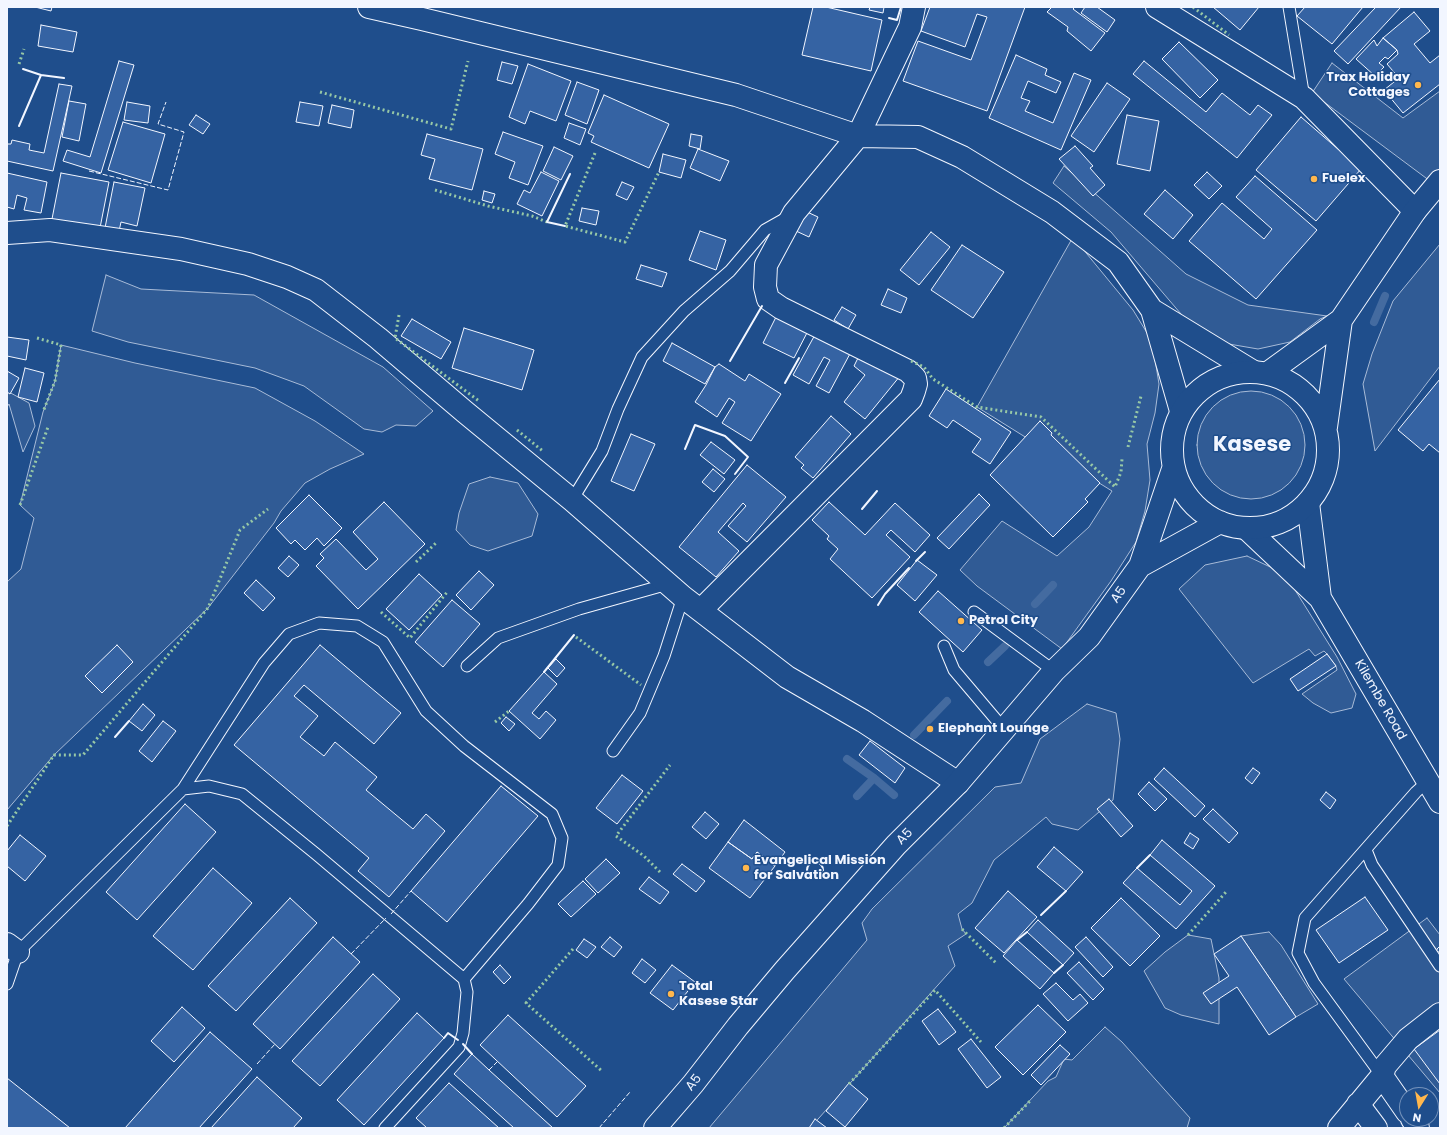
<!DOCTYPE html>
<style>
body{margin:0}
#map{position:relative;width:1447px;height:1135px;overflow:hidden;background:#1f4e8c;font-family:Poppins,sans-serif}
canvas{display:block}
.frame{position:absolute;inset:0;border:8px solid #f2f6ff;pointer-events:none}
.north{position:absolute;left:1399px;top:1087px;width:40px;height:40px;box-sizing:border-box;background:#1f4e8c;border:1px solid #7391ba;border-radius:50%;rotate:191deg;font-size:11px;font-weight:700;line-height:16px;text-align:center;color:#f2f6ff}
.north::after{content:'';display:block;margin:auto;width:14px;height:18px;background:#ffb74d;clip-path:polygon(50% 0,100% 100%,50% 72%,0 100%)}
</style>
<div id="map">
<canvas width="1447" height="1135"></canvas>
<div class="frame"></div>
<div class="north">N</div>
</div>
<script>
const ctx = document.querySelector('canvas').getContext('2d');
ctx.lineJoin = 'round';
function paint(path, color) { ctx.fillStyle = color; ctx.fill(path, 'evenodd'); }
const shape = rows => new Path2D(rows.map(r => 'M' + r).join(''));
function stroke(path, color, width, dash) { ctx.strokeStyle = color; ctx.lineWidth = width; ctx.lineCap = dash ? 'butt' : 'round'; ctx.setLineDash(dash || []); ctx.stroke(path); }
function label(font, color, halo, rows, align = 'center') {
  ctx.font = font + ' Poppins,sans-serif'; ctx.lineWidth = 3; ctx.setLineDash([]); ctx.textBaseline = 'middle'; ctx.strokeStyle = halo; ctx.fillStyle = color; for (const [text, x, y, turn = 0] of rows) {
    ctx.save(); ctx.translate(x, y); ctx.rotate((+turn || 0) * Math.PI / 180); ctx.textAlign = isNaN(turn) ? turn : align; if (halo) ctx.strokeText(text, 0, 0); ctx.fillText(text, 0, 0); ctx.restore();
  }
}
const built = shape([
 [1332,63,1403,118,1440,91,1440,168,1430,181,1312,93,1332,63],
 [1064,166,1186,274,1248,305,1327,316,1320,319,1290,342,1258,349,1223,343,1187,321,1111,232,1053,183,1064,166],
 [1073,237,1133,310,1152,341,1159,384,1155,413,1147,444,1150,480,1145,511,1136,542,1111,581,1062,649,977,586,960,570,1002,521,1057,556,1089,527,1112,491,977,407,1073,237],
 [1440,244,1440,366,1375,451,1363,384,1372,354,1393,301,1440,244],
 [106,275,141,289,254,295,383,367,433,411,416,426,396,425,382,432,364,429,304,386,255,368,128,342,92,331,106,275],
 [61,345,135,363,255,388,315,421,364,454,330,469,305,483,281,511,274,523,208,608,54,755,7,810,7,582,21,569,34,518,20,505,43,412,55,381,61,345],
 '1197 445a54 54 0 1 1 108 0a54 54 0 1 1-108 0Z',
 [7,391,29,403,35,426,23,452,9,404,7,407,7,391],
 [490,477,518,483,538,514,532,536,488,551,470,545,456,530,459,513,469,484,490,477],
 [1247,556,1285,574,1337,657,1356,694,1352,708,1331,713,1313,703,1302,694,1337,670,1336,666,1327,654,1324,651,1315,656,1309,649,1253,683,1179,589,1205,565,1247,556],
 [1087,704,1116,713,1120,739,1113,800,1078,830,1052,824,1046,817,994,860,972,903,958,914,962,929,966,934,948,946,955,966,810,1128,709,1128,867,940,862,923,872,909,995,787,1021,783,1040,739,1087,704],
 [1427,918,1440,935,1440,1093,1344,979,1427,918],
 [1269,932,1281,945,1318,1004,1296,1017,1241,936,1269,932],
 [1188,935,1211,939,1219,978,1219,1024,1181,1015,1165,1008,1144,971,1165,952,1188,935],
 [1105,1027,1122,1042,1190,1118,1187,1128,1004,1128,1048,1081,1056,1077,1064,1059,1072,1060,1105,1027]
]);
paint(built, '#305b95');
stroke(built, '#a8bbd7', 1);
stroke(shape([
 [1374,322,1385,296],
 [1035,604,1053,585],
 [988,662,1005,646],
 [914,735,947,701],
 [847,759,874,778,894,795],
 [857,796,874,778]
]), '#446ba0', 8);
const building = shape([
 [35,7,52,7,51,11,35,7],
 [813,7,826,7,882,20,871,71,802,55,813,7],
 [870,7,884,7,883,13,869,10,870,7],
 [930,7,1025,7,987,111,903,81,918,41,971,60,987,17,977,14,965,47,921,31,930,7],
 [1052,7,1075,7,1073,9,1105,33,1091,51,1067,31,1068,27,1047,12,1052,7],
 [1085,7,1097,7,1115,20,1107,32,1081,13,1085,7],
 [1213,7,1259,7,1240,30,1213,7],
 [1305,7,1363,7,1332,44,1297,16,1305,7],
 [1376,7,1401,7,1348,64,1334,51,1376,7],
 [1414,12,1430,31,1414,44,1430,63,1440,55,1440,84,1403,113,1384,90,1399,78,1387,64,1398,54,1397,50,1383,38,1414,12],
 [41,25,77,32,73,52,38,46,41,25],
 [1383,38,1397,50,1388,59,1385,57,1379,63,1384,67,1375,76,1356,59,1374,40,1377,46,1383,38],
 [1179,42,1218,80,1200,98,1162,59,1179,42],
 [1016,55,1047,69,1045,75,1061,82,1056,93,1028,81,1021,98,1030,101,1025,111,1053,123,1074,73,1091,80,1061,150,989,118,1016,55],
 [119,61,134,65,101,173,63,161,67,150,90,157,119,61],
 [1144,61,1206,112,1222,93,1250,115,1258,105,1272,115,1237,158,1133,74,1144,61],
 [502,62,518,66,512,84,497,80,502,62],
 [528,64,571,81,556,121,530,111,525,124,509,117,528,64],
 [577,82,599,90,587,124,565,115,577,82],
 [1107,83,1130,99,1094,152,1071,136,1107,83],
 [59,84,72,86,53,171,7,161,7,144,11,144,12,140,30,144,29,150,44,153,59,84],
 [604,95,669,124,649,168,591,142,594,136,588,133,604,95],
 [69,101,86,104,79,141,62,137,69,101],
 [127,102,150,106,148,123,124,120,127,102],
 [300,102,323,106,319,126,296,122,300,102],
 [332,105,354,110,351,128,328,123,332,105],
 [196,115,210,124,203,134,189,125,196,115],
 [1127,115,1159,121,1150,171,1117,164,1127,115],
 [1301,117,1361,169,1316,221,1256,170,1301,117],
 [123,122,165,134,151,183,108,170,123,122],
 [569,123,586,129,580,145,564,138,569,123],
 [503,132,543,146,528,185,509,178,515,162,495,154,503,132],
 [427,134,483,149,472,190,429,179,435,159,421,155,427,134],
 [691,134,702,136,700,149,689,146,691,134],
 [1075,146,1093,166,1090,168,1105,185,1093,196,1059,159,1075,146],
 [554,147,573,156,561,180,543,171,554,147],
 [698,149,729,161,720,181,690,168,698,149],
 [663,154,686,160,681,178,659,172,663,154],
 [541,172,559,181,542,216,517,204,524,190,530,193,541,172],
 [1207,172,1222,186,1209,199,1194,185,1207,172],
 [7,173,47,182,41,213,24,210,27,198,17,195,14,209,7,207,7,173],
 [61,173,109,182,99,233,51,224,61,173],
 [1255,176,1317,230,1256,299,1189,241,1222,203,1264,239,1272,229,1236,197,1255,176],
 [114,182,145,188,137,226,121,222,118,236,104,233,114,182],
 [622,182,634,187,627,200,616,195,622,182],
 [1165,190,1193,215,1173,239,1144,214,1165,190],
 [484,191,495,194,492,203,482,200,484,191],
 [582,208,599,211,596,225,579,221,582,208],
 [805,211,818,217,809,237,796,231,805,211],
 [700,231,726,240,716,270,689,260,700,231],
 [931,232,950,247,919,285,900,270,931,232],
 [962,245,1004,272,973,318,931,290,962,245],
 [641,265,667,273,662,287,636,279,641,265],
 [888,289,907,298,901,313,881,305,888,289],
 [842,307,856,315,848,329,834,320,842,307],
 [779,311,810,327,794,358,763,343,779,311],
 [412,319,451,342,441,359,401,336,412,319],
 [464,328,534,350,522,390,452,368,464,328],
 [817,331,852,350,829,393,816,386,830,360,824,357,809,384,793,375,817,331],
 [7,337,29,340,26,360,7,356,7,337],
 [672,343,715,367,705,384,663,361,672,343],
 [859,356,900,376,865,419,844,402,865,375,854,366,859,356],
 [719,364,745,381,749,374,781,394,751,441,722,423,735,402,729,398,717,417,695,402,706,385,715,367,719,364],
 [25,368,44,373,37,402,18,397,25,368],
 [7,371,19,378,10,394,7,392,7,371],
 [1440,379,1440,453,1429,444,1423,451,1398,430,1440,379],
 [946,389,1011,432,990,464,972,452,981,439,953,420,947,428,929,416,946,389],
 [831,416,851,434,813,478,801,468,804,465,795,457,831,416],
 [1040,421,1052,433,1051,435,1100,483,1085,499,1088,502,1053,537,990,475,1040,421],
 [631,434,655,444,634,491,611,481,631,434],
 [711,442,735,460,724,474,700,455,711,442],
 [747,465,786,497,747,542,728,526,746,506,743,503,718,532,739,551,716,577,679,547,747,465],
 [713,469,725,479,714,492,702,482,713,469],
 [979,494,990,505,949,549,937,538,979,494],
 [309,495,342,528,324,546,317,538,305,550,295,540,291,544,276,528,309,495],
 [384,502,425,544,358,609,316,566,324,558,320,554,336,539,366,570,378,559,353,532,384,502],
 [829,502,865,535,895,503,930,535,915,552,891,530,886,535,910,557,872,598,830,559,838,549,827,539,829,536,812,520,829,502],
 [289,556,299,565,288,577,278,568,289,556],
 [917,560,937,575,915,601,897,585,917,560],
 [479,571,494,585,471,610,456,595,479,571],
 [419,574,442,595,409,630,386,609,419,574],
 [256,580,275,598,263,611,244,593,256,580],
 [938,591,982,630,963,652,919,612,938,591],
 [452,600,480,624,443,667,415,642,452,600],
 [117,645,133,662,102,693,85,676,117,645],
 [320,645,401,713,374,744,304,685,294,696,318,716,300,737,324,756,335,742,377,777,366,790,413,829,426,814,445,831,389,897,358,871,369,858,234,745,320,645],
 [1327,654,1336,666,1298,691,1290,679,1327,654],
 [556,659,565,668,557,677,548,668,556,659],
 [544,672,557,684,532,713,539,719,546,711,556,720,540,739,509,711,544,672],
 [143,704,155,715,142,731,129,721,143,704],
 [506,717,515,724,509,731,501,723,506,717],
 [163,721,176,731,152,762,139,751,163,721],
 [870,741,905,768,895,783,859,755,870,741],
 [1164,768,1205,806,1195,817,1154,779,1164,768],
 [1253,768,1260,773,1252,784,1245,778,1253,768],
 [622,775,643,791,617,824,596,808,622,775],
 [1149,782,1167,799,1155,811,1138,794,1149,782],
 [501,786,538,816,447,922,411,891,501,786],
 [1326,792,1336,800,1330,809,1320,800,1326,792],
 [1109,799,1133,826,1121,837,1097,809,1109,799],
 [185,804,216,832,137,920,106,892,185,804],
 [1213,809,1238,833,1229,843,1203,819,1213,809],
 [705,812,719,824,706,839,692,827,705,812],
 [744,820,785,852,775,866,757,852,752,859,728,842,744,820],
 [1190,833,1199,839,1193,849,1184,843,1190,833],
 [20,835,46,856,25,881,7,866,7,851,20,835],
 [1162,840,1215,886,1176,929,1123,883,1137,868,1180,905,1192,891,1150,855,1162,840],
 [728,842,752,859,757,852,775,866,750,898,709,868,728,842],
 [1054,847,1083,872,1066,891,1037,867,1054,847],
 [606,859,620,873,598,893,585,879,606,859],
 [682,864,705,881,696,892,673,874,682,864],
 [213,868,252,903,193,970,153,936,213,868],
 [649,877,669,892,660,904,639,889,649,877],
 [583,881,596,894,571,917,558,904,583,881],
 [1008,891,1037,917,1004,953,975,928,1008,891],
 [1365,897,1388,930,1339,963,1316,930,1365,897],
 [290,898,317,923,236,1011,208,986,290,898],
 [1121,898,1160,936,1130,966,1091,928,1121,898],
 [1038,920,1074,953,1063,965,1027,932,1038,920],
 [1241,936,1296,1017,1269,1035,1237,987,1211,1004,1203,993,1229,976,1214,954,1241,936],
 [333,937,360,962,280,1049,253,1024,333,937],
 [610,937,622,947,614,957,601,947,610,937],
 [1086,937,1113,967,1103,977,1075,947,1086,937],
 [584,939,596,947,587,958,576,950,584,939],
 [1017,940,1054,973,1040,989,1003,956,1017,940],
 [642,959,656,970,645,983,632,973,642,959],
 [1079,962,1104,989,1093,1000,1067,973,1079,962],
 [500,965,511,977,504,984,493,972,500,965],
 [672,965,695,982,673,1010,650,993,672,965],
 [373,974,400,999,320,1086,292,1061,373,974],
 [1056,983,1073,1000,1080,994,1088,1003,1068,1021,1043,994,1056,983],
 [1038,1005,1066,1032,1023,1075,995,1047,1038,1005],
 [182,1007,205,1028,174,1062,151,1041,182,1007],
 [938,1009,956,1032,939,1045,922,1021,938,1009],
 [417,1013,444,1038,364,1125,337,1100,417,1013],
 [508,1015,586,1086,557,1117,480,1045,508,1015],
 [1440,1030,1440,1084,1414,1049,1440,1030],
 [210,1032,252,1069,199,1128,125,1128,210,1032],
 [971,1039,1001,1077,987,1088,958,1049,971,1039],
 [1060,1045,1070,1054,1041,1085,1031,1075,1060,1045],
 [472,1054,489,1070,553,1128,514,1128,454,1074,472,1054],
 [257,1077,302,1118,293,1128,211,1128,257,1077],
 [7,1078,70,1128,7,1128,7,1078],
 [449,1083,499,1128,427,1128,416,1118,449,1083],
 [849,1083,868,1099,845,1127,826,1111,849,1083],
 [815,1119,827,1128,809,1128,815,1119]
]);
paint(building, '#3563a3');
stroke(building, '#f2f6ff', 1);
const lane = shape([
 [1289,7,1304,98],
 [572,500,602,451,618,409,642,357,684,311,730,271,765,230,788,217],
 [974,612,1054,671],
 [944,646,954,670,1004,729],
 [467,666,498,638,579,609,668,584],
 [613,751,640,713,664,656,683,597],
 [183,789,209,786,242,794,316,854,464,979,467,992,463,1033,459,1047,385,1128],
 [1366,850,1372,865,1440,966],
 [7,984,18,952,183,789,264,663,289,634,319,623,357,626,383,642,426,711,464,746,552,814,562,838,558,865,528,904,464,979],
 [1382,1076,1314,983,1298,953,1305,918,1416,792,1427,782]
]);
const street = shape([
 [369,7,422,19,736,95,858,136,918,137,962,157,1052,212,1118,262,1152,310,1181,411],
 [1157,7,1304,98,1415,211],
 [7,233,50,230,181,249,248,264,287,277,316,290,378,338,465,412,572,500,683,597,787,677,863,721,958,783],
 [1152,310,1252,371],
 [701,610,911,399,914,391,916,384,915,378,908,371,781,308,768,299,765,287,766,265,794,213,858,136,910,27,914,7],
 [7,944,18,952],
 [1382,1076,1407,1112],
 [1358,1104,1376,1128],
 [1412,1119,1418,1128],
 [1339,1128,1382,1076,1385,1066,1408,1039,1440,1014]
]);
const primary = shape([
 [1308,503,1320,598],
 [1246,528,1320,598,1440,802]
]);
const highway = shape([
 '1172 450a78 78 0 1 1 156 0a78 78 0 1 1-156 0Z',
 [1268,373,1341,320,1415,211,1440,181],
 [1326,427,1341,320],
 [1140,566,1220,522],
 [655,1128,693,1084,738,1026,785,970,896,845,958,783,1054,671,1089,637,1140,566,1173,469]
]);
stroke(lane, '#f2f6ff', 13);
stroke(street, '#f2f6ff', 24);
stroke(primary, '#f2f6ff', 24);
stroke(highway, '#f2f6ff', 24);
stroke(lane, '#1f4e8c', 11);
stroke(street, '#1f4e8c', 22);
stroke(primary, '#1f4e8c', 22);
stroke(highway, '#1f4e8c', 22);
stroke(shape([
 [1193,7,1229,35],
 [19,8,19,7],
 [19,64,24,49],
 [320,92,451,129,468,61],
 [595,153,565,226,625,242,659,172],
 [435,190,488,206,532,216,547,222],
 [399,315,395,338,479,401],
 [37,338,61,345,55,381,43,412],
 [911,361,924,367,933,379,977,407,1041,417,1115,487,1121,472,1122,459],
 [517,430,544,452],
 [1128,447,1141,396],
 [20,505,48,427],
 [416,562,436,543],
 [381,612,410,638,448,591],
 [576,637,641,685],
 [495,722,509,711],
 [7,826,54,755,83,755,208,608,240,530,268,509],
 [660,872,644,856,616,836,670,765],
 [962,929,997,964],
 [1188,935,1226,892],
 [573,949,526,1003,603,1072],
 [849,1084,935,990,981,1042],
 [1004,1128,1030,1101]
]), '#97c8a6', 3, [2, 3]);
stroke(shape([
 [89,171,168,190,184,132,158,124,166,102],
 [391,914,411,891],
 [1440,946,1437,949,1440,953],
 [351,954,386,918],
 [257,1064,275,1044],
 [489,1070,497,1062],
 [599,1128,630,1092]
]), '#f2f6ff', 1, [5, 2]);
stroke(shape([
 [889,18,897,20,901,7],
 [23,69,41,75,64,78],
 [19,126,41,75],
 [565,226,547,222,570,174],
 [730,361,762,306],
 [785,383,799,358],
 [685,449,695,425,725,436,748,457,735,474],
 [862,509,877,491],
 [916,561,925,552],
 [878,605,885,594,909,568],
 [544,672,574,635],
 [115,737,129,721],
 '807 870a8 8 0 1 1 16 0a8 8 0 1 1-16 0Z',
 [1137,868,1150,855],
 [1041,915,1066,891],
 [1017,940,1027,932],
 [1054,973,1063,965],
 [444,1038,448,1033,458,1040],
 [463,1044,472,1054]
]), '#f2f6ff', 2);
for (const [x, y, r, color] of [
 [1418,85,4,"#ffb74d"],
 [1314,179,4,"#ffb74d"],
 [961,621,4,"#ffb74d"],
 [930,729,4,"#ffb74d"],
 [746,868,4,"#ffb74d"],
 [671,994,4,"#ffb74d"]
]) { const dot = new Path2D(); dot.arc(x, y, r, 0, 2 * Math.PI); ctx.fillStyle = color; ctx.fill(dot); stroke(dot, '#1f4e8c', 1.5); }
label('bold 13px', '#f2f6ff', '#1f4e8c', [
 ["Trax Holiday",1410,78,"right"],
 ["Cottages",1410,93,"right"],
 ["Fuelex",1322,179],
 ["Petrol City",969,621],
 ["Elephant Lounge",938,729],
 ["Evangelical Mission",754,861],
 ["for Salvation",754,876],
 ["Total",679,987],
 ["Kasese Star",679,1002]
], 'left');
label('13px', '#f2f6ff', '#1f4e8c', [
 ["A5",1119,595,-54],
 ["Kilembe Road",1380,700,60],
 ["A5",905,837,-45],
 ["A5",694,1083,-51]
]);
label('bold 21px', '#f2f6ff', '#1f4e8c', [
 ["Kasese",1252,446]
]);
</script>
